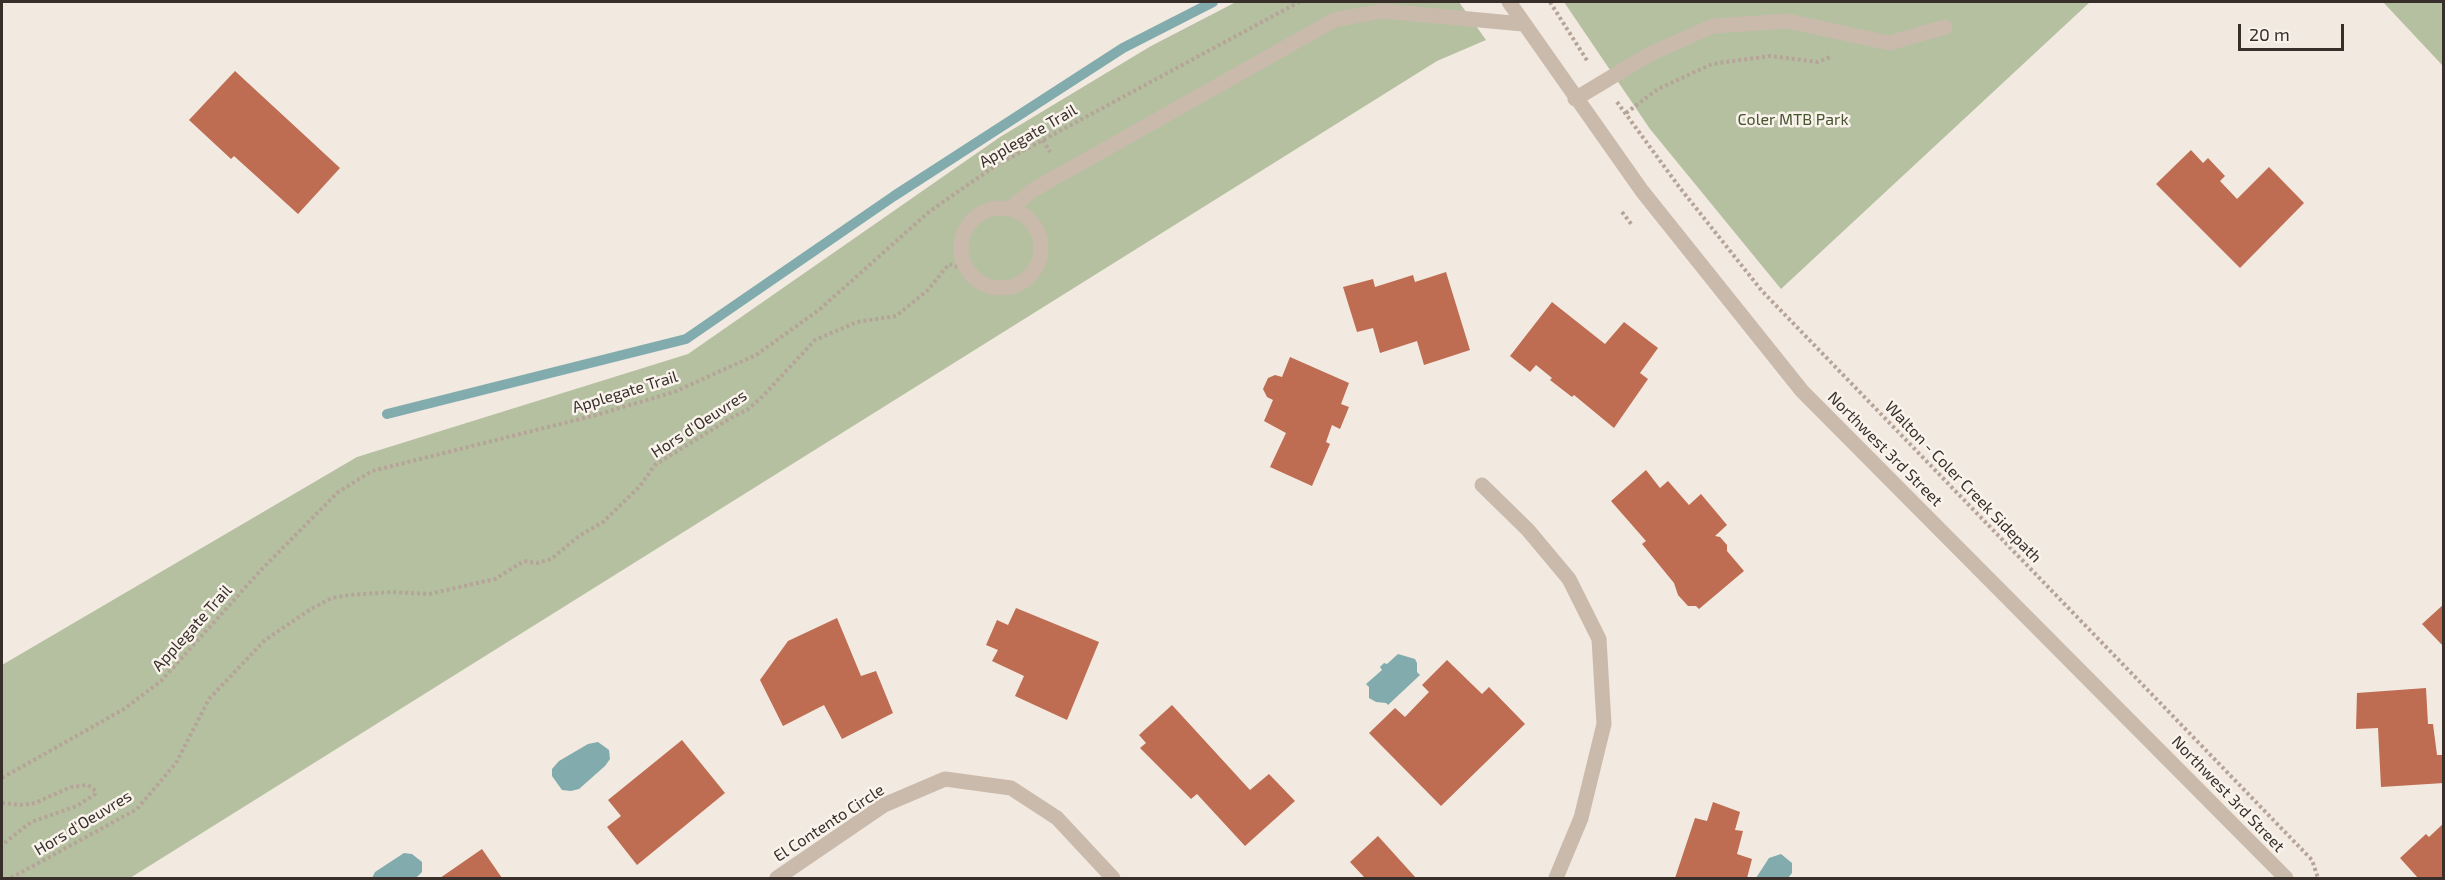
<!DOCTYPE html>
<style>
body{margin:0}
#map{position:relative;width:2445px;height:880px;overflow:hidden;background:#f2e9e0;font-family:"Exo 2",sans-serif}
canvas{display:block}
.frame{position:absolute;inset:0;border:3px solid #382f2b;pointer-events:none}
.scale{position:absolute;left:2238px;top:24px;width:106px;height:27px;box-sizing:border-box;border:3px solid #382f2b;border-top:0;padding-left:8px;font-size:18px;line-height:21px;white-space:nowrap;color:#382f2b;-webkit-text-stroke:4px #f9f3ec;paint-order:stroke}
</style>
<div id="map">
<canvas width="2445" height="880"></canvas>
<div class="frame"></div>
<div class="scale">20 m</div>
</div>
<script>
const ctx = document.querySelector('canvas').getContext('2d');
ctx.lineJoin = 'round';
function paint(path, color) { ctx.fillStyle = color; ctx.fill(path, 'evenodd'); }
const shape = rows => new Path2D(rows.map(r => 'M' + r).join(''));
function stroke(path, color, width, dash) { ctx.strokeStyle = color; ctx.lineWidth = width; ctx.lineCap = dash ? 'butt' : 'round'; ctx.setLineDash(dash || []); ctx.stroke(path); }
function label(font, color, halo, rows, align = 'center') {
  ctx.font = font + ' "Exo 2",sans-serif'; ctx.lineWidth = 5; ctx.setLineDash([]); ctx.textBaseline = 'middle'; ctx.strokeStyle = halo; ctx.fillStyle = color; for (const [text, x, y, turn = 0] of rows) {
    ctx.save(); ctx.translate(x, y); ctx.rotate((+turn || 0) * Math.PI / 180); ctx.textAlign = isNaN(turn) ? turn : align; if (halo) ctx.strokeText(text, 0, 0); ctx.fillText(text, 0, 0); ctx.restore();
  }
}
paint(shape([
 [1236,2,1459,2,1486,40,1437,61,130,878,2,878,2,665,357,457,688,354,1000,137,1151,46],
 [1564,2,2090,2,1781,289,1650,129],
 [2383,2,2443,2,2443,66]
]), '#b5c0a1');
paint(shape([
 [1398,654,1415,659,1417,663,1417,672,1420,675,1388,705,1386,703,1376,702,1369,698,1369,687,1366,684,1382,670,1380,667,1384,663,1387,664],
 [598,742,609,750,610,759,605,766,579,789,571,791,562,790,552,776,552,769,559,761,588,744],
 [404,853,412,854,422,862,422,872,418,876,415,878,372,878,375,872],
 [1781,854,1792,863,1792,873,1788,878,1756,878,1769,858]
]), '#81abad');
stroke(shape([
 [387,414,686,339,894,196,1123,48,1213,2]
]), '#81abad', 10);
paint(shape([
 [235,71,340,168,298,214,234,156,231,159,189,120],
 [2191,150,2203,163,2208,158,2225,176,2220,181,2237,199,2269,167,2304,203,2240,268,2156,184],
 [1446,272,1470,350,1424,365,1417,341,1380,353,1373,328,1357,332,1343,287,1373,279,1375,287,1413,275,1415,282],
 [1552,302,1605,344,1624,322,1658,348,1640,373,1648,379,1614,428,1574,395,1572,397,1550,380,1552,378,1536,365,1530,372,1510,356],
 [1290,357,1349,383,1341,404,1349,407,1340,429,1332,425,1326,442,1330,444,1312,486,1270,467,1286,433,1264,421,1273,400,1267,397,1263,389,1268,378,1275,375,1282,377],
 [1646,470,1660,488,1668,481,1689,505,1701,494,1727,525,1715,536,1720,537,1727,545,1727,551,1744,571,1699,609,1696,606,1688,606,1678,595,1674,583,1642,544,1646,541,1611,501],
 [2444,604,2444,647,2422,624],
 [1016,608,1099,642,1067,720,1015,696,1024,676,992,661,998,650,986,645,997,620,1008,625],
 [837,618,861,676,876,671,893,713,842,739,824,705,783,726,760,680,788,641],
 [1447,660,1482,694,1489,687,1525,724,1441,806,1369,733,1395,708,1405,717,1429,692,1422,685],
 [2426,688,2428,724,2433,724,2437,755,2444,755,2444,783,2381,787,2378,728,2356,729,2357,693],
 [1172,705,1250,790,1269,774,1295,801,1245,846,1197,794,1191,799,1140,748,1146,743,1139,735],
 [682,740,725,793,637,865,607,827,621,816,608,800],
 [1713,802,1740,812,1735,830,1743,831,1737,854,1752,859,1747,878,1675,878,1695,818,1707,821],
 [2444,823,2444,878,2418,878,2400,858,2426,834,2429,837],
 [1378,836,1416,878,1365,878,1350,862],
 [482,849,502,878,440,878]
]), '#be6c52');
stroke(shape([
 [1550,2,1588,62],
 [1617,102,1680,188,1762,291,2312,860,2318,878],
 [1626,113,1658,89,1712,64,1770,56,1818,62,1830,57],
 [1043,140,1050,152],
 [1622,212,1632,225],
 [2,778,124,709,161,681,261,570,337,493,372,471,596,415,674,392,756,355,820,309,930,211,995,166,1299,2],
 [2,803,23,805,35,803,71,787,88,785,96,791,95,794,77,806,31,822,2,845],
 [11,878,137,809,176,763,209,699,265,640,311,609,332,598,349,595,392,592,429,594,495,579,524,561,537,563,551,559,579,536,603,522,640,486,655,465,734,416,747,410,762,397,815,340,857,322,896,316,928,290,949,264,967,270]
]), '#b5a497', 4, [3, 3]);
stroke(shape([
 [1509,2,1642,191,1802,391,2286,878],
 [1575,99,1650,54,1713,26,1788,21,1889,43,1945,27],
 '961 248a40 40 0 1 1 80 0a40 40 0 1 1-80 0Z',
 [1011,208,1033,190,1334,20,1382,11,1523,24],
 [1482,485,1528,530,1569,579,1599,639,1604,724,1581,818,1556,878],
 [777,878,884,805,945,779,1011,788,1057,818,1113,878]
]), '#c9baac', 15);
label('16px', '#475430', '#f9f3ec', [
 ["Coler MTB Park",1793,120]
]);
label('16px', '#382f2b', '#f9f3ec', [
 ["Applegate Trail",1028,136,-30],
 ["Applegate Trail",625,392,-17],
 ["Hors d'Oeuvres",699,424,-33],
 ["Northwest 3rd Street",1885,449,45],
 ["Walton - Coler Creek Sidepath",1963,482,46],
 ["Applegate Trail",192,628,-48],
 ["Northwest 3rd Street",2228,794,46],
 ["Hors d'Oeuvres",83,823,-31],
 ["El Contento Circle",829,823,-33]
]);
</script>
